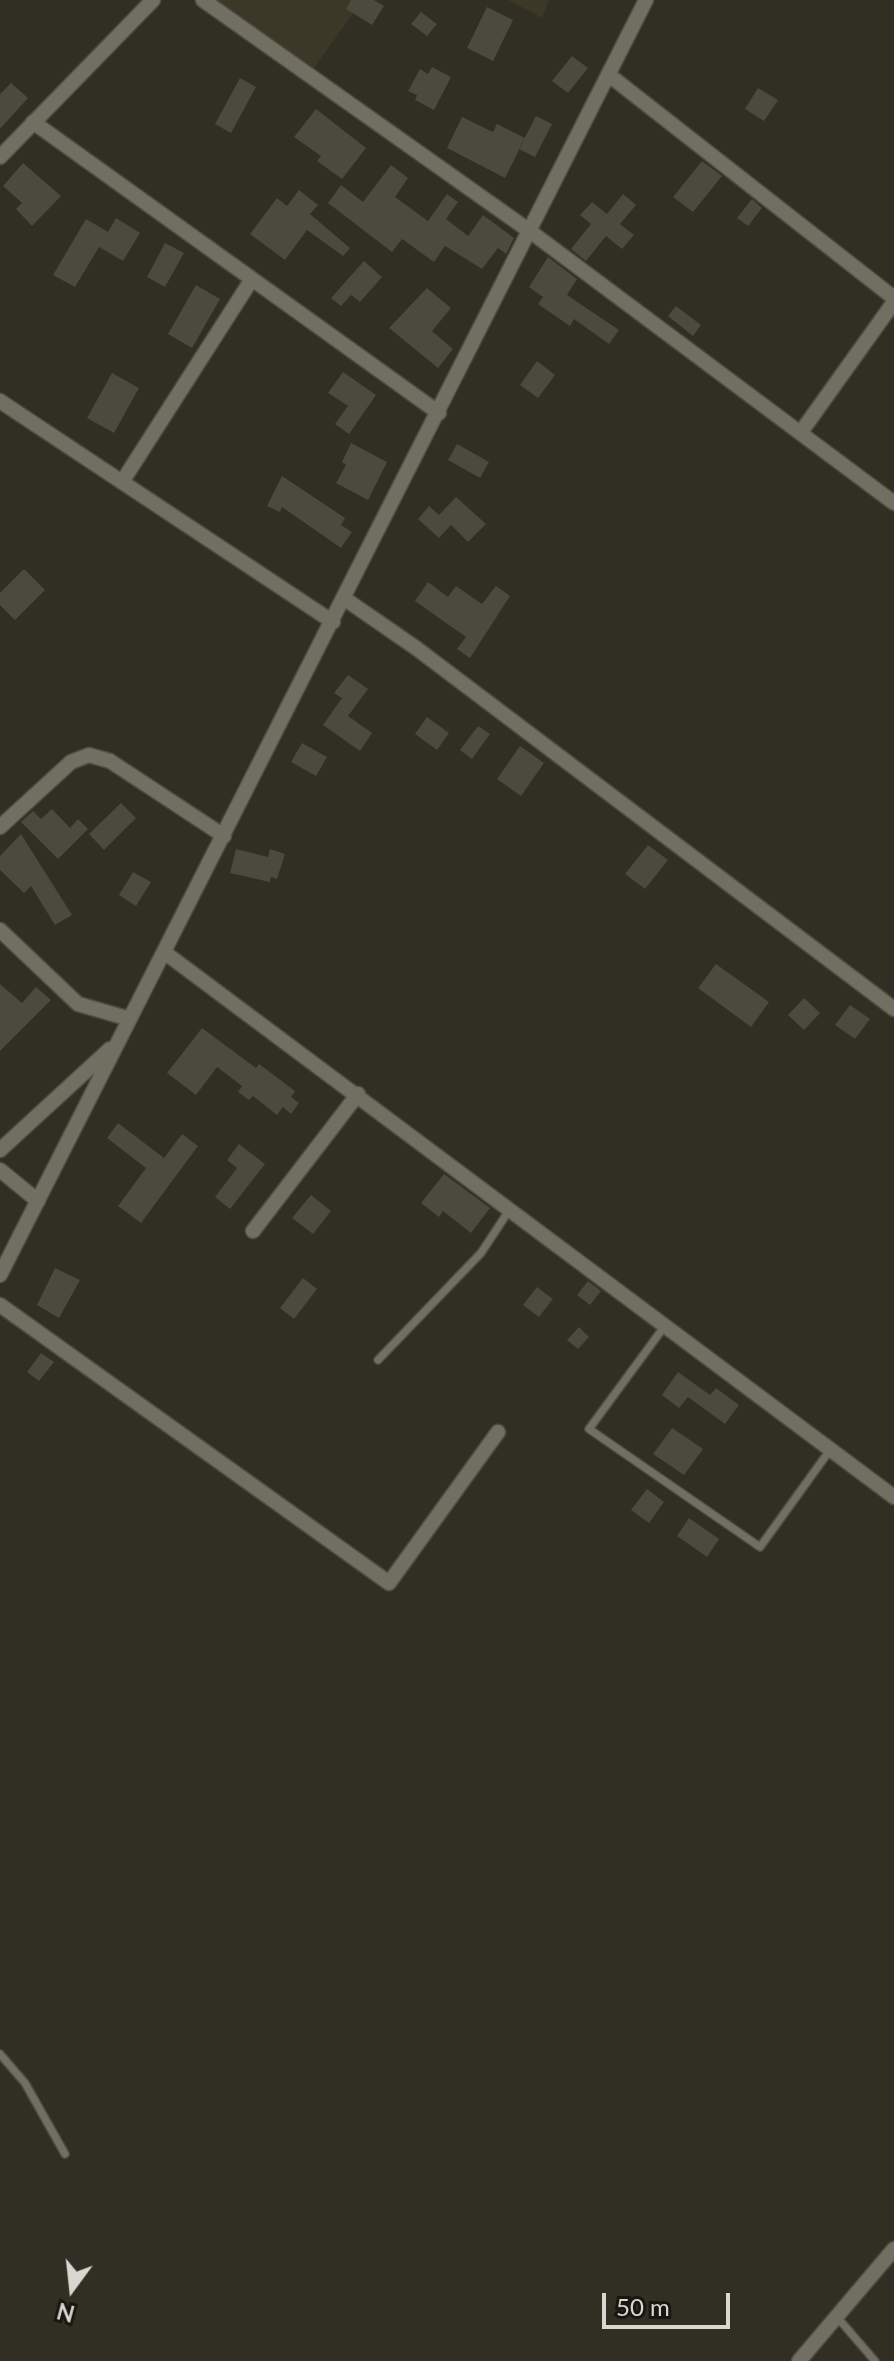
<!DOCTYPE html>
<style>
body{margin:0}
#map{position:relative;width:894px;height:2361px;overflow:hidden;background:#312e23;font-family:Lato,sans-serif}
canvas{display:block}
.north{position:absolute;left:32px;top:2249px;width:80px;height:80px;-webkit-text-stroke:6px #171611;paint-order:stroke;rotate:195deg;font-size:22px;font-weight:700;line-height:32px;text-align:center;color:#d9d7d1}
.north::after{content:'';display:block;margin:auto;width:28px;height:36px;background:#d9d7d1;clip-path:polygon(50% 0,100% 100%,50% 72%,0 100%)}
.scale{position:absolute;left:602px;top:2293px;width:128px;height:36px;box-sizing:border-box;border:4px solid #d9d7d1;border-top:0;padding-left:10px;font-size:24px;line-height:28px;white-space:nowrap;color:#d9d7d1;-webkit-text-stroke:6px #171611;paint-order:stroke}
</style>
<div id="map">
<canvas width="894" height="2361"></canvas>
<div class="north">N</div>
<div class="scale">50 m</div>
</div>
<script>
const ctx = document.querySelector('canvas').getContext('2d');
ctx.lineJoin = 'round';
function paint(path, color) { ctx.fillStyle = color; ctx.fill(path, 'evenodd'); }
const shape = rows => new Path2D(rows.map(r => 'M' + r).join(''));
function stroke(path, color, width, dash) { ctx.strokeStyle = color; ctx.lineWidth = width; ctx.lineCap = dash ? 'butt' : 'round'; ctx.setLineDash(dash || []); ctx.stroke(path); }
paint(shape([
 [217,0,368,0,359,5,314,68],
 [508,0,549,0,542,18]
]), '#3c3827');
paint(shape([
 [351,0,374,0,384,6,372,25,346,9],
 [487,7,513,20,493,61,467,48],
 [421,12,437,24,427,36,411,24],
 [572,56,588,68,568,93,552,81],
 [432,67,451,77,434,110,415,100,417,95,408,91,420,69,428,74],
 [240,78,256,87,231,133,215,124],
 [11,83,28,98,0,129,0,94],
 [758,88,778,100,764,121,745,109],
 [316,109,366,148,342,179,317,161,321,156,294,137],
 [536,116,552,124,535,157,519,149],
 [462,117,493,132,497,124,525,138,505,178,447,148],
 [702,161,722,176,693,212,673,197],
 [23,163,61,196,32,226,16,209,22,203,3,186],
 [391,165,408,178,395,197,428,221,447,194,458,202,446,219,468,236,483,215,514,238,506,254,498,248,482,269,445,246,434,262,402,239,392,252,328,203,341,185,363,202],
 [299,190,318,205,310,214,350,248,343,256,307,230,285,260,250,234,277,198,287,206],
 [623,194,636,205,620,224,634,235,622,249,606,236,586,261,571,249,591,224,580,215,592,202,607,214],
 [752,199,762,208,748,226,737,218],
 [116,218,140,233,123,261,99,247,75,287,53,275,86,219,108,232],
 [165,243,184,253,165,287,147,277],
 [548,257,577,279,567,295,619,330,609,344,574,319,570,326,538,304,543,297,529,287],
 [364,261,382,277,360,302,351,295,341,306,331,298],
 [196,285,220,299,192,348,168,334],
 [427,288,451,308,432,331,453,349,438,368,389,328],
 [676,306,701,325,693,336,668,316],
 [537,361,555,375,538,398,520,385],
 [343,372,376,395,349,434,335,424,348,406,328,393],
 [112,373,139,388,114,433,87,418],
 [351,443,387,462,368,500,336,483,346,465,342,462],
 [457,444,489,462,480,478,448,460],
 [282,476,345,518,341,525,352,532,341,548,282,507,280,512,267,506],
 [456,497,486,524,468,542,451,525,439,538,418,519,429,506,439,515],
 [24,569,45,590,15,620,0,605,0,593],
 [428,582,448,597,456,586,482,604,496,586,510,596,470,658,457,649,466,637,415,601],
 [348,675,368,689,348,716,372,733,360,751,323,725,342,698,334,693],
 [427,717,449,733,437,750,415,734],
 [478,726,490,734,472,759,460,750],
 [302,743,327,757,316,776,291,762],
 [520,746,544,763,521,796,497,779],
 [121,803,136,818,104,850,89,834],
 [52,809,70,828,78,819,88,829,58,859,21,822,33,811,41,819],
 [21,834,72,915,55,925,31,886,24,893,0,870,0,856],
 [648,845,668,860,645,889,625,874],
 [236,849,268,857,270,849,285,854,277,879,271,877,270,882,230,873],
 [133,872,151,882,136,906,119,895],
 [716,964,769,1002,751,1027,698,988],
 [0,984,22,1003,36,987,51,1000,0,1051],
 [804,998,820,1013,804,1030,788,1015],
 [850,1005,870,1019,855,1039,835,1025],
 [202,1028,256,1068,259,1064,295,1091,291,1097,299,1103,291,1114,283,1107,277,1115,253,1096,249,1100,238,1092,242,1086,217,1067,196,1095,167,1073],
 [118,1123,164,1158,182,1134,198,1146,141,1223,118,1206,146,1168,107,1138],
 [239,1144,265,1164,230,1209,215,1197,237,1168,227,1160],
 [444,1174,490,1208,471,1233,443,1211,439,1217,421,1203],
 [311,1195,331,1211,313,1234,292,1218],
 [55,1268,80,1280,59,1318,37,1305],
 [303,1278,317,1289,294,1319,280,1308],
 [588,1281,601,1291,590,1305,577,1295],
 [537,1287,553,1299,539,1317,523,1305],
 [579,1327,589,1337,578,1349,567,1340],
 [41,1353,54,1362,39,1381,27,1372],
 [678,1372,710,1395,716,1388,739,1405,725,1424,688,1397,679,1408,662,1395],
 [672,1428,703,1449,684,1475,653,1454],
 [647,1489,664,1502,649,1523,631,1510],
 [689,1518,719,1539,707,1557,677,1536]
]), '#4c493e');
const service = shape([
 [664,1327,589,1429,760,1547,830,1450],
 [378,1360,481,1253,510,1209],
 [0,2054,25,2083,65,2154],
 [837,2317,875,2361]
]);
const minor = shape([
 [203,0,531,232,894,503],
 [609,75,894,298],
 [33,122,439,413],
 [0,157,153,0],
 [0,401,333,622],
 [801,432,894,302],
 [122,482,252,279],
 [345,599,416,648,894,1009],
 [0,827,71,762,89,755,110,761,224,836],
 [0,930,78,1004,130,1019],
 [164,952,894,1497],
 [0,1150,110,1049],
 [0,1170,38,1201],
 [253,1231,358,1094],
 [0,1275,646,0],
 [0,1305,389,1583,498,1432],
 [799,2361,894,2249]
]);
stroke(service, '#4f4c43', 10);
stroke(minor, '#4f4c43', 17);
stroke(service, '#716e62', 7);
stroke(minor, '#716e62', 14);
</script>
